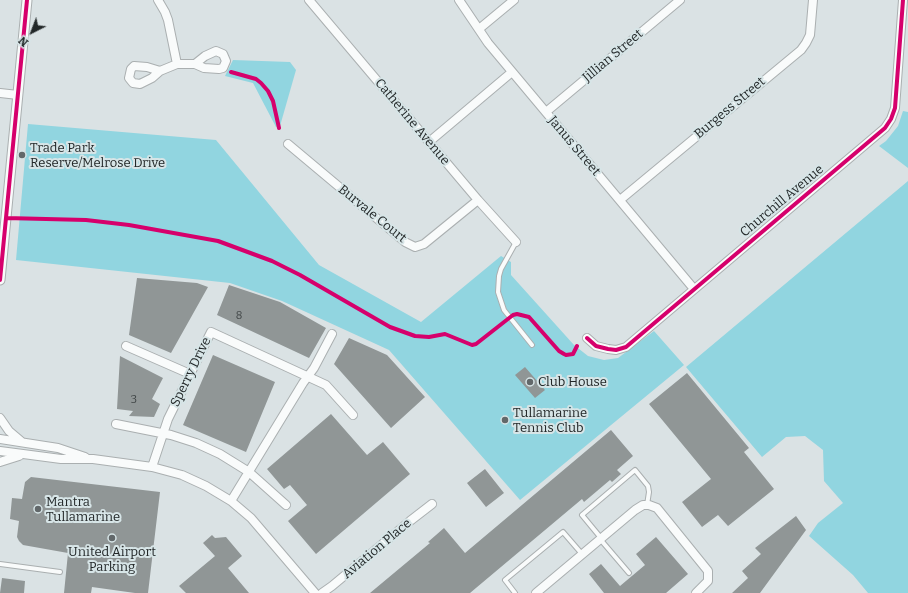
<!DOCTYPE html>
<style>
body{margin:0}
#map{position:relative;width:908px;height:593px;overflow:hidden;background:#dae2e4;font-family:Bitter,serif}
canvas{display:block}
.north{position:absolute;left:12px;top:12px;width:40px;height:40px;-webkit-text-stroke:3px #d7e5e7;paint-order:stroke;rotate:222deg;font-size:11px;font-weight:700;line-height:16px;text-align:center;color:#222728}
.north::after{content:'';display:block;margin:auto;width:14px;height:18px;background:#222728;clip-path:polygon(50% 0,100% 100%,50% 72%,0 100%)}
</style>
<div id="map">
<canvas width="908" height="593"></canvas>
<div class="north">N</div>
</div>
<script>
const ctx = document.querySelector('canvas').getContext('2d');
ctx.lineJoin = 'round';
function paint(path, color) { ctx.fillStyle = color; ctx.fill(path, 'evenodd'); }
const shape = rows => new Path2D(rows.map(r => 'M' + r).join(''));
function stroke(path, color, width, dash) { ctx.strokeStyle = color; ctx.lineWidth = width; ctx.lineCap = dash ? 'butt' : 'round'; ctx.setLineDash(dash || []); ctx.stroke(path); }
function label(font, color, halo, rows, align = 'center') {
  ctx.font = font + ' Bitter,serif'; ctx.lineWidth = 4; ctx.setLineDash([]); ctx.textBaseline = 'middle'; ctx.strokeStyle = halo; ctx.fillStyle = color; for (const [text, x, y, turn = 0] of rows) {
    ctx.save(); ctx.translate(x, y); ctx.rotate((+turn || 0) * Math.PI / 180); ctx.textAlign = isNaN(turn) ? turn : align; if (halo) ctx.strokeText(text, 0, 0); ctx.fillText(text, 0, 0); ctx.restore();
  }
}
paint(shape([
 [233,60,290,62,296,70,280,126,276,127,253,83,225,76],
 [903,111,908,112,908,168,879,146,886,141,898,126],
 [28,124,216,140,319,265,421,322,501,256,511,262,511,275,574,345,588,356,604,360,618,358,654,331,684,365,520,500,389,350,282,301,230,283,16,260],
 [908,181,908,593,868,593,853,575,809,536,818,523,843,503,824,481,823,450,805,436,786,437,762,457,686,367]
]), '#91d5e0');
paint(shape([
 [137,278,197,283,208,287,171,353,129,335],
 [229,285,280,302,326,328,309,358,217,315],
 [349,338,387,355,425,397,391,428,334,364],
 [213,355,275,382,246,452,183,425],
 [120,356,163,378,152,399,160,404,154,417,129,416,133,411,117,409],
 [525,367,545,390,535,398,515,375],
 [687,373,749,448,744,452,774,489,728,526,718,515,702,527,682,502,711,479,649,404],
 [331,414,367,455,383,442,410,474,316,554,288,521,307,505,290,485,284,489,267,469],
 [611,430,633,456,617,470,621,474,612,482,610,480,584,502,582,499,470,593,370,593,430,543,428,542,444,528,465,553],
 [485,469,504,493,486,507,467,483],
 [31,477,160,492,148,593,135,593,92,587,91,593,64,593,68,553,23,545,19,541,17,537,19,521,10,519,12,498,22,499,25,482],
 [796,516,806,530,760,593,732,593,748,578,742,571,761,554,755,548],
 [212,535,215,538,226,537,242,556,228,568,249,593,186,593,179,586,215,556,203,543],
 [656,537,688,574,666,593,604,593,589,574,601,564,620,586,645,565,636,554],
 [2,578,25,581,24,593,0,593]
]), '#909696');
const service = shape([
 [516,242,501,269,499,276,498,292,504,310,532,345],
 [601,538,582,515,635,470,648,486,649,492,647,505],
 [600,539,629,573],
 [0,564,60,572],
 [515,593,505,580,563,532,582,554]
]);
const minor = shape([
 [158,0,165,12,168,20,177,64],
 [309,0,478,200,516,242],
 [459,0,488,43,694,289],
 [479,29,514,0],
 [160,71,147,67,134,66,131,69,129,78,133,83,140,84,152,78,160,71,177,64,195,64,204,68,219,69,223,68,226,61,223,54,216,51,205,56,195,64],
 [0,93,18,95],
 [546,112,680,0],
 [429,142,512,72],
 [288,144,405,242,415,247,424,244,478,200],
 [620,200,801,50,806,43,810,35,813,0],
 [587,338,596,346,608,349,616,350,626,347,885,128,891,119,895,108,903,0],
 [126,346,190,374],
 [0,418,9,431,22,442],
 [116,424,171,435,196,443,220,454,249,472,286,505],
 [0,439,58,448,85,457],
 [0,451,61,459,93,459,152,467,182,475,206,486,231,501,251,518,315,593],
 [0,462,19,456],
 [152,467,168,419,211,332,326,385,353,415],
 [231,501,303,383,314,368,332,334],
 [322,593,332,586,410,521,432,504],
 [536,593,635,510,643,505,649,505,657,508,708,571,708,581,696,593]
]);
const tertiary = shape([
 [0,280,27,0]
]);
stroke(service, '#aaafb0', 6);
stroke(minor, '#aaafb0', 10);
stroke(tertiary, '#aaafb0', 11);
stroke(service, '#f9fbfb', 4);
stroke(minor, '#f9fbfb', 8);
stroke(tertiary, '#f9fbfb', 9);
stroke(shape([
 [231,72,256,79,261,83,268,91,273,101,279,128],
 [6,218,86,220,129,225,218,241,272,261,300,275,390,327,415,336,429,337,445,334,472,345,476,344,513,315,517,314,529,317,559,351,564,354,566,355,573,354,577,346],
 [0,280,27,0],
 [587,338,596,346,608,349,616,350,626,347,885,128,891,119,895,108,903,0]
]), '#d6006c', 4);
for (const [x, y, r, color] of [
 [22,155,4,"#62686a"],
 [530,382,4,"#62686a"],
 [505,420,4,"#62686a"],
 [38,509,4,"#62686a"],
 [112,538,4,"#62686a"]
]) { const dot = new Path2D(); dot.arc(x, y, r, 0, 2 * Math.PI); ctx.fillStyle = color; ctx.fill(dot); stroke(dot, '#d7e5e7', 1.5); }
label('11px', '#3e4344', null, [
 ["8",239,316],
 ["3",134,400]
]);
label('13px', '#222728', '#d7e5e7', [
 ["Jillian Street",613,56,-40],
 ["Burgess Street",730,108,-40],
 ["Catherine Avenue",412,122,50],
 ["Janus Street",574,146,50],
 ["Churchill Avenue",782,201,-40],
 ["Burvale Court",372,214,39],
 ["Sperry Drive",191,372,-64],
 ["Aviation Place",377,549,-40]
]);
label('13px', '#222728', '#d7e5e7', [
 ["Trade Park",30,148],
 ["Reserve/Melrose Drive",30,163],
 ["Club House",538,382],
 ["Tullamarine",513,413],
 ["Tennis Club",513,428],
 ["Mantra",46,502],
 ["Tullamarine",46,517],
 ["United Airport",112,552,"center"],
 ["Parking",112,567,"center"]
], 'left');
</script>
